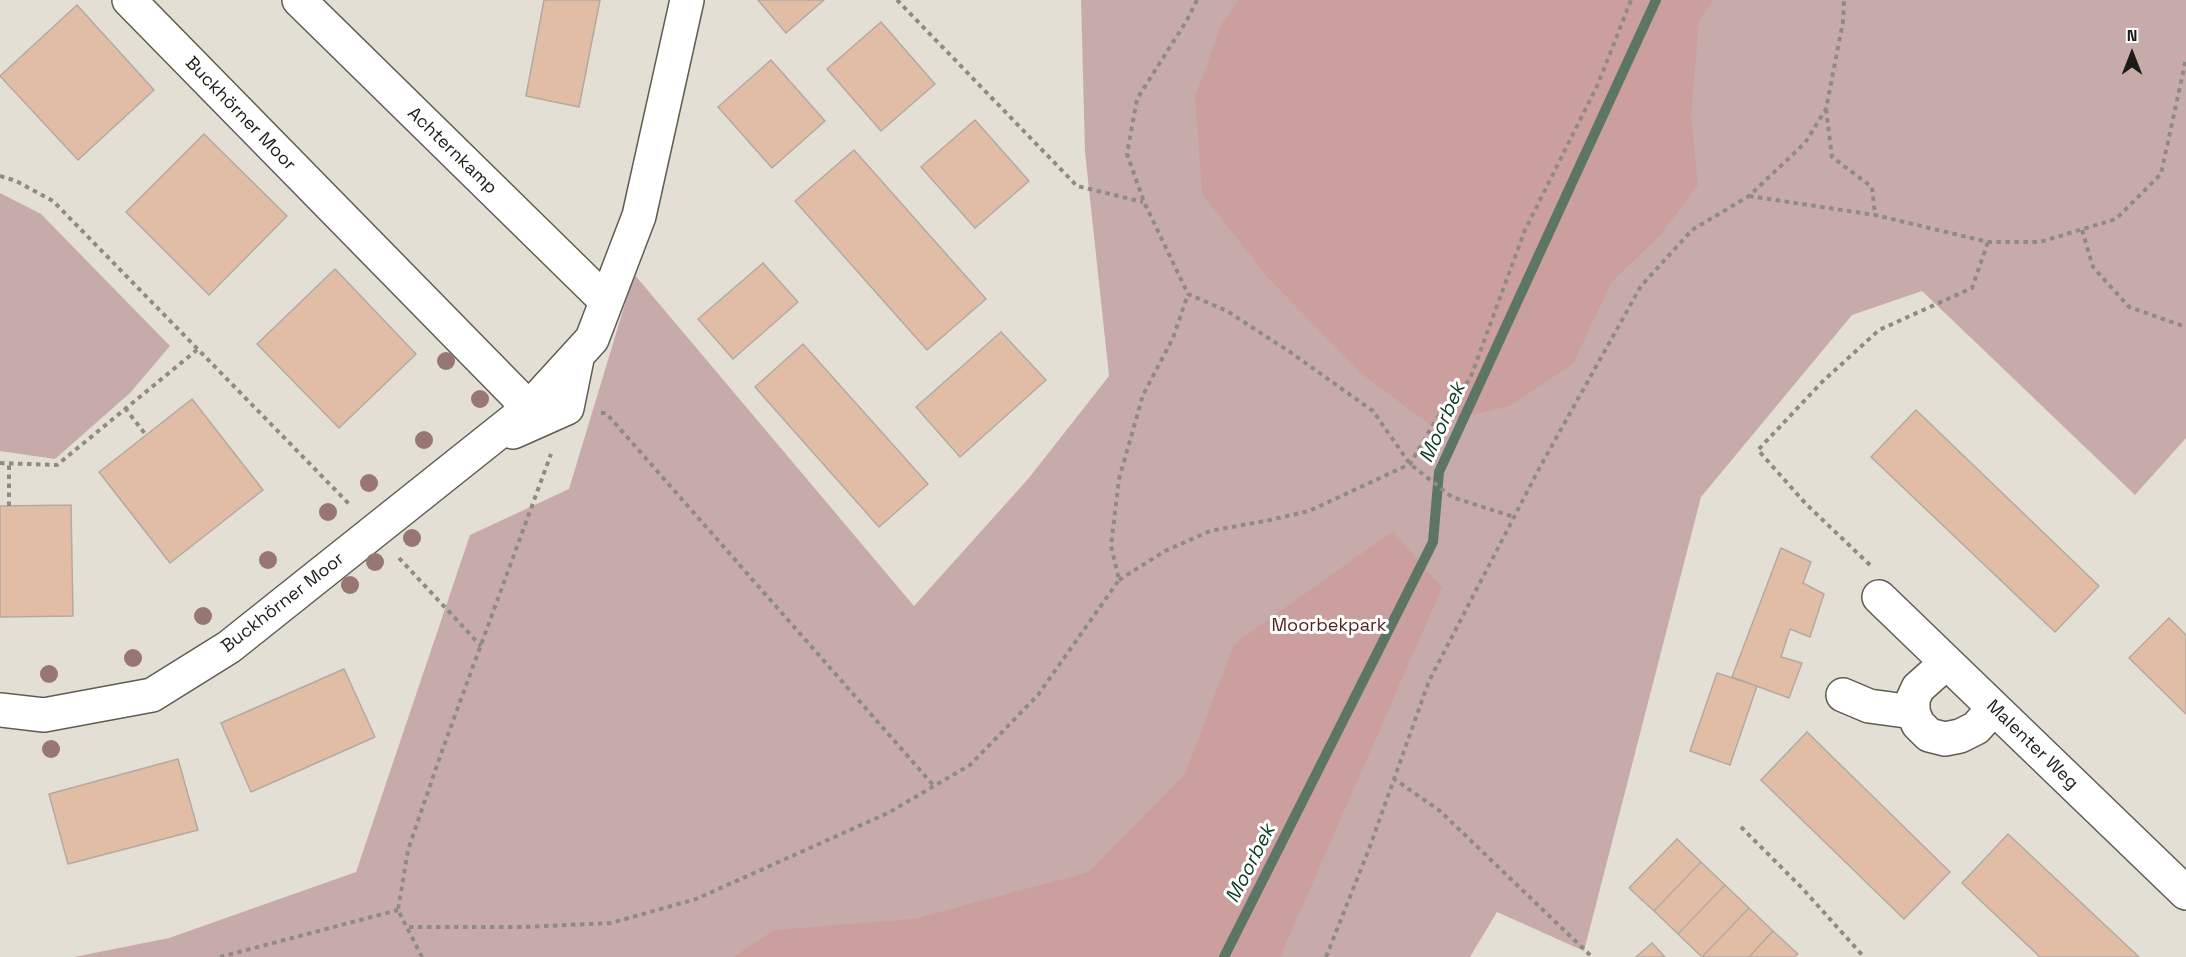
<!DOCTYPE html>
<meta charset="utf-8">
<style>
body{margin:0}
#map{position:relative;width:2186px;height:957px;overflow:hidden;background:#e4dfd4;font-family:"Space Grotesk",sans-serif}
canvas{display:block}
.north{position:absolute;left:2102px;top:24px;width:60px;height:60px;-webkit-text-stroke:4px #fff;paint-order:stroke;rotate:0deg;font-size:16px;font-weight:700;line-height:24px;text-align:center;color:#1d1b17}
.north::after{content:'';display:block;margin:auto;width:21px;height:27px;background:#1d1b17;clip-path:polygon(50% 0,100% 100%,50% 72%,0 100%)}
</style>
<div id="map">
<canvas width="2186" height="957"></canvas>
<div class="north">N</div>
</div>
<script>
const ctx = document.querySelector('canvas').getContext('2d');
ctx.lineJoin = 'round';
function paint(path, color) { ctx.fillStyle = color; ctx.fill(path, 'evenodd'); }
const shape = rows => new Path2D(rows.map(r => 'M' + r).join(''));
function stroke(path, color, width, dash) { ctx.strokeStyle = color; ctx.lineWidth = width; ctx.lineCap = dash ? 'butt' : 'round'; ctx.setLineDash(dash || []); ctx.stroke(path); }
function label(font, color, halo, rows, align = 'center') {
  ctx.font = font + ' "Space Grotesk",sans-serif'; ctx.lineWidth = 6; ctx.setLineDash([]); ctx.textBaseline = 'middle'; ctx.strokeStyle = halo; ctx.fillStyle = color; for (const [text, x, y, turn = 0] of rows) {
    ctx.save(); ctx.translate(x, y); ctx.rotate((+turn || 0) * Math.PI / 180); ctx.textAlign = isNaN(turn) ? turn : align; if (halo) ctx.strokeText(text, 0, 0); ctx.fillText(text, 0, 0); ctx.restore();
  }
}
paint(shape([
 [1081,0,2186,0,2186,438,2135,495,1922,291,1852,315,1701,497,1584,951,1497,912,1470,957,74,957,169,938,356,872,470,535,569,489,634,274,914,606,1028,479,1109,376,1085,152],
 [0,193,41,214,170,346,130,393,55,459,0,451]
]), '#c7abaa');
paint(shape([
 [1238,0,1714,0,1699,20,1691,117,1698,185,1661,234,1611,283,1573,364,1510,406,1430,425,1362,374,1269,279,1202,194,1195,97,1222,23],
 [1393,531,1442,588,1280,957,733,957,774,930,913,919,1089,872,1185,774,1234,644]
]), '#cb9f9e');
stroke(shape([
 [1224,957,1433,542,1439,472,1656,0]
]), '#5c7564', 10);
const building = shape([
 [544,0,600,0,579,107,526,96,544,0],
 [758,0,824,0,786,33,758,0],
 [77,5,154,90,78,160,0,76,77,5],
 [881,22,935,84,881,131,827,69,881,22],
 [771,60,825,121,772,168,718,107,771,60],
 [975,120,1029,181,975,228,921,167,975,120],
 [204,134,287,216,209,295,126,212,204,134],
 [854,150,986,299,927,350,795,201,854,150],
 [763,263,798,302,733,359,698,319,763,263],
 [335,269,416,354,339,428,257,344,335,269],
 [1001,332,1046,380,960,457,916,407,1001,332],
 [803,344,928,484,879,527,755,387,803,344],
 [192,399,263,490,170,563,99,472,192,399],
 [1916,410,2099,586,2055,632,1871,457,1916,410],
 [71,505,73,616,0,617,0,506,71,505],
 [1781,548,1811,562,1803,583,1824,594,1810,637,1790,629,1781,657,1802,663,1789,698,1732,677,1781,548],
 [2169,618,2186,635,2186,714,2129,658,2169,618],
 [344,669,375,737,251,792,221,723,344,669],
 [1717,673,1757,686,1730,765,1690,751,1717,673],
 [1807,732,1950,872,1904,919,1761,780,1807,732],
 [178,759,198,830,68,864,49,794,178,759],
 [2008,834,2139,957,2040,957,1962,883,2008,834],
 [1677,839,1701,862,1654,911,1629,888,1677,839],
 [1701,862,1725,885,1678,934,1654,911,1701,862],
 [1725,885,1749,908,1702,957,1678,934,1725,885],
 [1749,908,1773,931,1749,957,1702,957,1749,908],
 [1773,931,1798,954,1794,957,1749,957,1773,931],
 [1652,943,1665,957,1636,957,1652,943]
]);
paint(building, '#e2bda5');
stroke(building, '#b4a9a2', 1.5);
const minor = shape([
 [129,0,529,408],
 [299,0,606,301],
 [513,432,567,408,578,354],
 [1879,597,2186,893],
 [1946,663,1918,688,1913,699,1913,712,1918,724,1929,735,1945,739,1960,736,1976,728,1993,709],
 [1843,695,1869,706,1913,712],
 [0,710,44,715,152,695,229,647,529,408,592,339,639,216,687,0]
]);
stroke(minor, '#5f5c52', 36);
stroke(shape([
 [897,0,1077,186,1143,202],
 [1197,0,1187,20,1137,99,1127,154,1144,202,1188,294,1227,311,1290,352,1373,411,1410,464,1452,497,1514,517],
 [1826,109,1832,157,1872,187,1875,215],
 [0,176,16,181,53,201,351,506],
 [1749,196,1875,215,1988,242,2040,242,2116,219,2161,174,2186,59],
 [2082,230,2093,267,2129,307,2186,327],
 [125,408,146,435],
 [601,413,606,413,934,786],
 [0,463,57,465,198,349],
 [9,506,9,464],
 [399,558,481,646],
 [1870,565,1806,504,1758,450,1822,382,1879,330,1972,288,1988,242],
 [1119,580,1165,551,1210,531,1270,520,1309,511,1410,464,1437,418,1470,379,1525,230,1598,84,1631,0],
 [1393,778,1440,811,1592,957],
 [1741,827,1802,888,1864,957],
 [409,927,523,927,611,923,696,899,888,813,970,765,1038,695,1119,580,1111,546,1119,479,1143,395,1173,338,1188,294],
 [220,957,398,910],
 [422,957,398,910,408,850,442,751,551,454],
 [1326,957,1369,849,1429,681,1540,467,1641,286,1692,230,1749,196,1805,143,1826,109,1843,22,1844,0]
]), '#8f8b83', 4, [4.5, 4.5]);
stroke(minor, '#fff', 33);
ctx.fillStyle = '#977673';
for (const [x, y] of [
 [446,361],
 [480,399],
 [424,440],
 [369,483],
 [328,512],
 [412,538],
 [268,560],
 [375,562],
 [350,585],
 [203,616],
 [133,658],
 [49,674],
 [51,749]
]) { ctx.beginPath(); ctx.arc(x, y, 9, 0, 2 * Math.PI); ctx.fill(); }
label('18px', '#1d1b17', '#fff', [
 ["Buckhörner Moor",240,114,46],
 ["Achternkamp",452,151,44],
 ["Buckhörner Moor",283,603,-38],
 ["Malenter Weg",2032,745,44]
]);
label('18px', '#582023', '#fff', [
 ["Moorbekpark",1329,626]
]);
label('italic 20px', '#0a3b24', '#fff', [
 ["Moorbek",1443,423,-66],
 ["Moorbek",1251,864,-63]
]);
</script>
